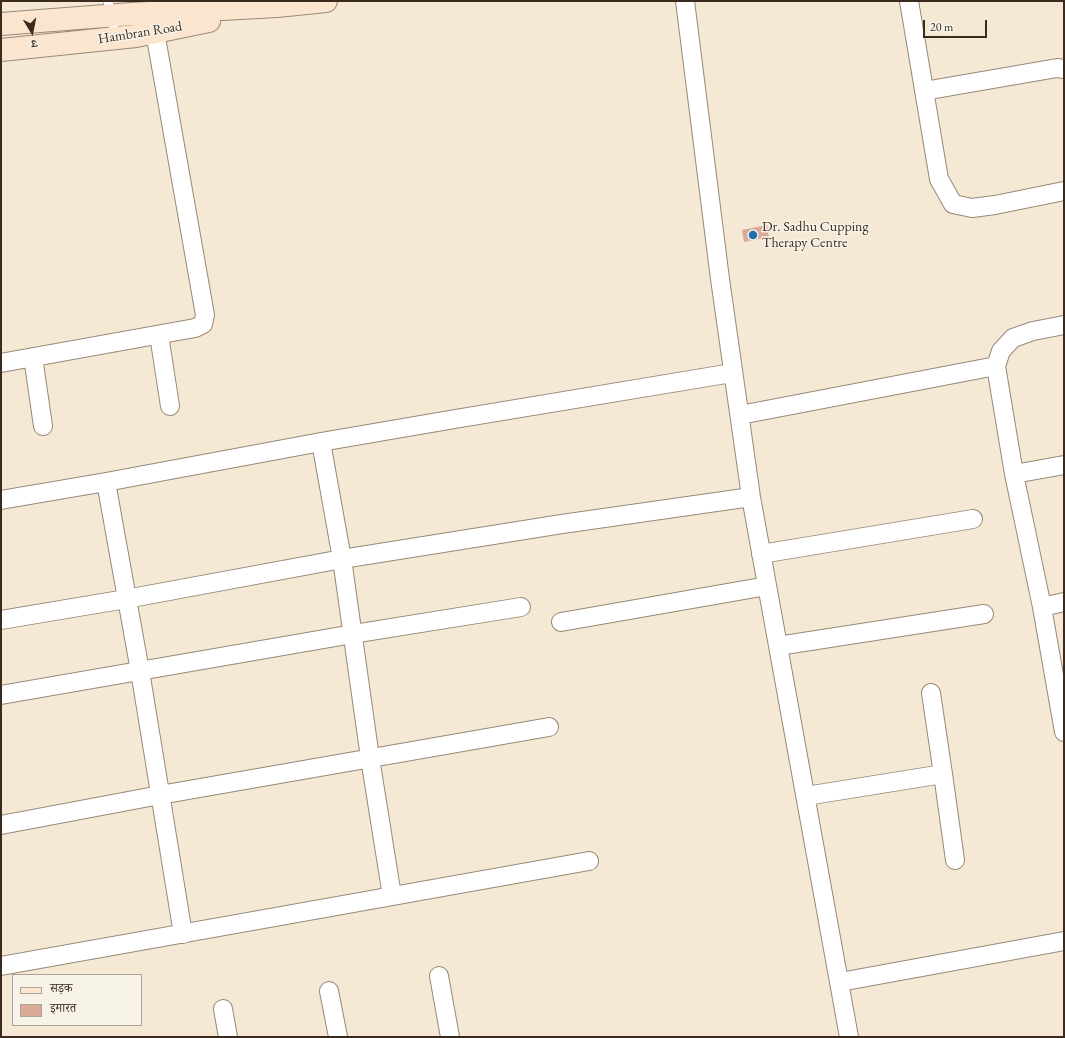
<!DOCTYPE html>
<meta charset="utf-8">
<style>
body{margin:0}
#map{position:relative;width:1065px;height:1038px;overflow:hidden;background:#f5e8d4;font-family:"EB Garamond","Noto Serif Devanagari",serif}
canvas{display:block}
.frame{position:absolute;inset:0;border:2px solid #3b2a1e;pointer-events:none}
.legend{position:absolute;left:12px;top:974px;width:130px;height:52px;box-sizing:border-box;background:#f7f3e8;border:1px solid #aca397;margin:0;padding:5px 7px;list-style:none;font-size:12px;color:#3b2a1e}
.legend li{display:flex;align-items:center;gap:8px;height:20px}
.legend b{width:20px;border:1px solid #aca397}
.north{position:absolute;left:12px;top:12px;width:40px;height:40px;-webkit-text-stroke:3px #f7f3e8;paint-order:stroke;rotate:170deg;font-size:11px;font-weight:700;line-height:16px;text-align:center;color:#3b2a1e}
.north::after{content:'';display:block;margin:auto;width:14px;height:18px;background:#3b2a1e;clip-path:polygon(50% 0,100% 100%,50% 72%,0 100%)}
.scale{position:absolute;left:923px;top:20px;width:64px;height:18px;box-sizing:border-box;border:2px solid #3b2a1e;border-top:0;padding-left:5px;font-size:12px;line-height:14px;white-space:nowrap;color:#3b2a1e;-webkit-text-stroke:3px #f7f3e8;paint-order:stroke}
</style>
<div id="map">
<canvas width="1065" height="1038"></canvas>
<div class="frame"></div>
<ul class="legend">
<li><b style="height:5px;background:#fbe5cf"></b>सड़क</li>
<li><b style="height:11px;background:#daa997"></b>इमारत</li>
</ul>
<div class="north">उ</div>
<div class="scale">20 m</div>
</div>
<script>
const ctx = document.querySelector('canvas').getContext('2d');
ctx.lineJoin = 'round';
function paint(path, color) { ctx.fillStyle = color; ctx.fill(path, 'evenodd'); }
const shape = rows => new Path2D(rows.map(r => 'M' + r).join(''));
function stroke(path, color, width, dash) { ctx.strokeStyle = color; ctx.lineWidth = width; ctx.lineCap = dash ? 'butt' : 'round'; ctx.setLineDash(dash || []); ctx.stroke(path); }
function label(font, color, halo, rows, align = 'center') {
  ctx.font = font + ' "EB Garamond",serif'; ctx.lineWidth = 3; ctx.setLineDash([]); ctx.textBaseline = 'middle'; ctx.strokeStyle = halo; ctx.fillStyle = color; for (const [text, x, y, turn = 0] of rows) {
    ctx.save(); ctx.translate(x, y); ctx.rotate((+turn || 0) * Math.PI / 180); ctx.textAlign = isNaN(turn) ? turn : align; if (halo) ctx.strokeText(text, 0, 0); ctx.fillText(text, 0, 0); ctx.restore();
  }
}
paint(shape([
 [767,225,769,237,744,242,742,230]
]), '#daa997');
const lane = shape([
 [108,1,116,38]
]);
const street = shape([
 [685,1,720,279,751,497,849,1037],
 [909,1,939,179,953,204,972,208,995,205,1064,191],
 [924,91,1057,68,1064,69],
 [159,335,170,406],
 [33,357,43,426],
 [1,363,195,328,203,324,205,315,155,32],
 [996,366,1001,351,1013,338,1033,331,1064,325],
 [740,415,996,366,1014,474,1042,607,1064,732],
 [321,442,342,559,370,758,392,896],
 [1014,474,1064,465],
 [106,482,140,671,183,934],
 [1,500,106,482,321,442,455,419,732,373],
 [761,554,973,519],
 [1042,607,1064,602],
 [1,620,126,599,342,559,562,524,751,497],
 [561,622,767,586],
 [778,646,984,614],
 [1,695,353,634,521,607],
 [943,774,955,860],
 [806,796,943,774,931,693],
 [1,825,160,795,549,727],
 [1,966,589,861],
 [439,976,450,1037],
 [840,982,1064,941],
 [329,991,338,1037],
 [223,1009,228,1037]
]);
const secondary = shape([
 [1,24,131,14,277,6,326,1],
 [1,50,136,36,209,21]
]);
stroke(lane, '#988979', 10);
stroke(street, '#988979', 20);
stroke(secondary, '#988979', 24);
stroke(lane, '#fff', 9);
stroke(street, '#fff', 18);
stroke(secondary, '#fbe5cf', 22);
for (const [x, y, r, color] of [
 [753,235,5,"#1f6fb2"]
]) { const dot = new Path2D(); dot.arc(x, y, r, 0, 2 * Math.PI); ctx.fillStyle = color; ctx.fill(dot); stroke(dot, '#f7f3e8', 1.5); }
label('14px', '#3b2a1e', '#f7f3e8', [
 ["Hambran Road",140,33,-9]
]);
label('14px', '#3b2a1e', '#f7f3e8', [
 ["Dr. Sadhu Cupping",762,227],
 ["Therapy Centre",762,243]
], 'left');
</script>
